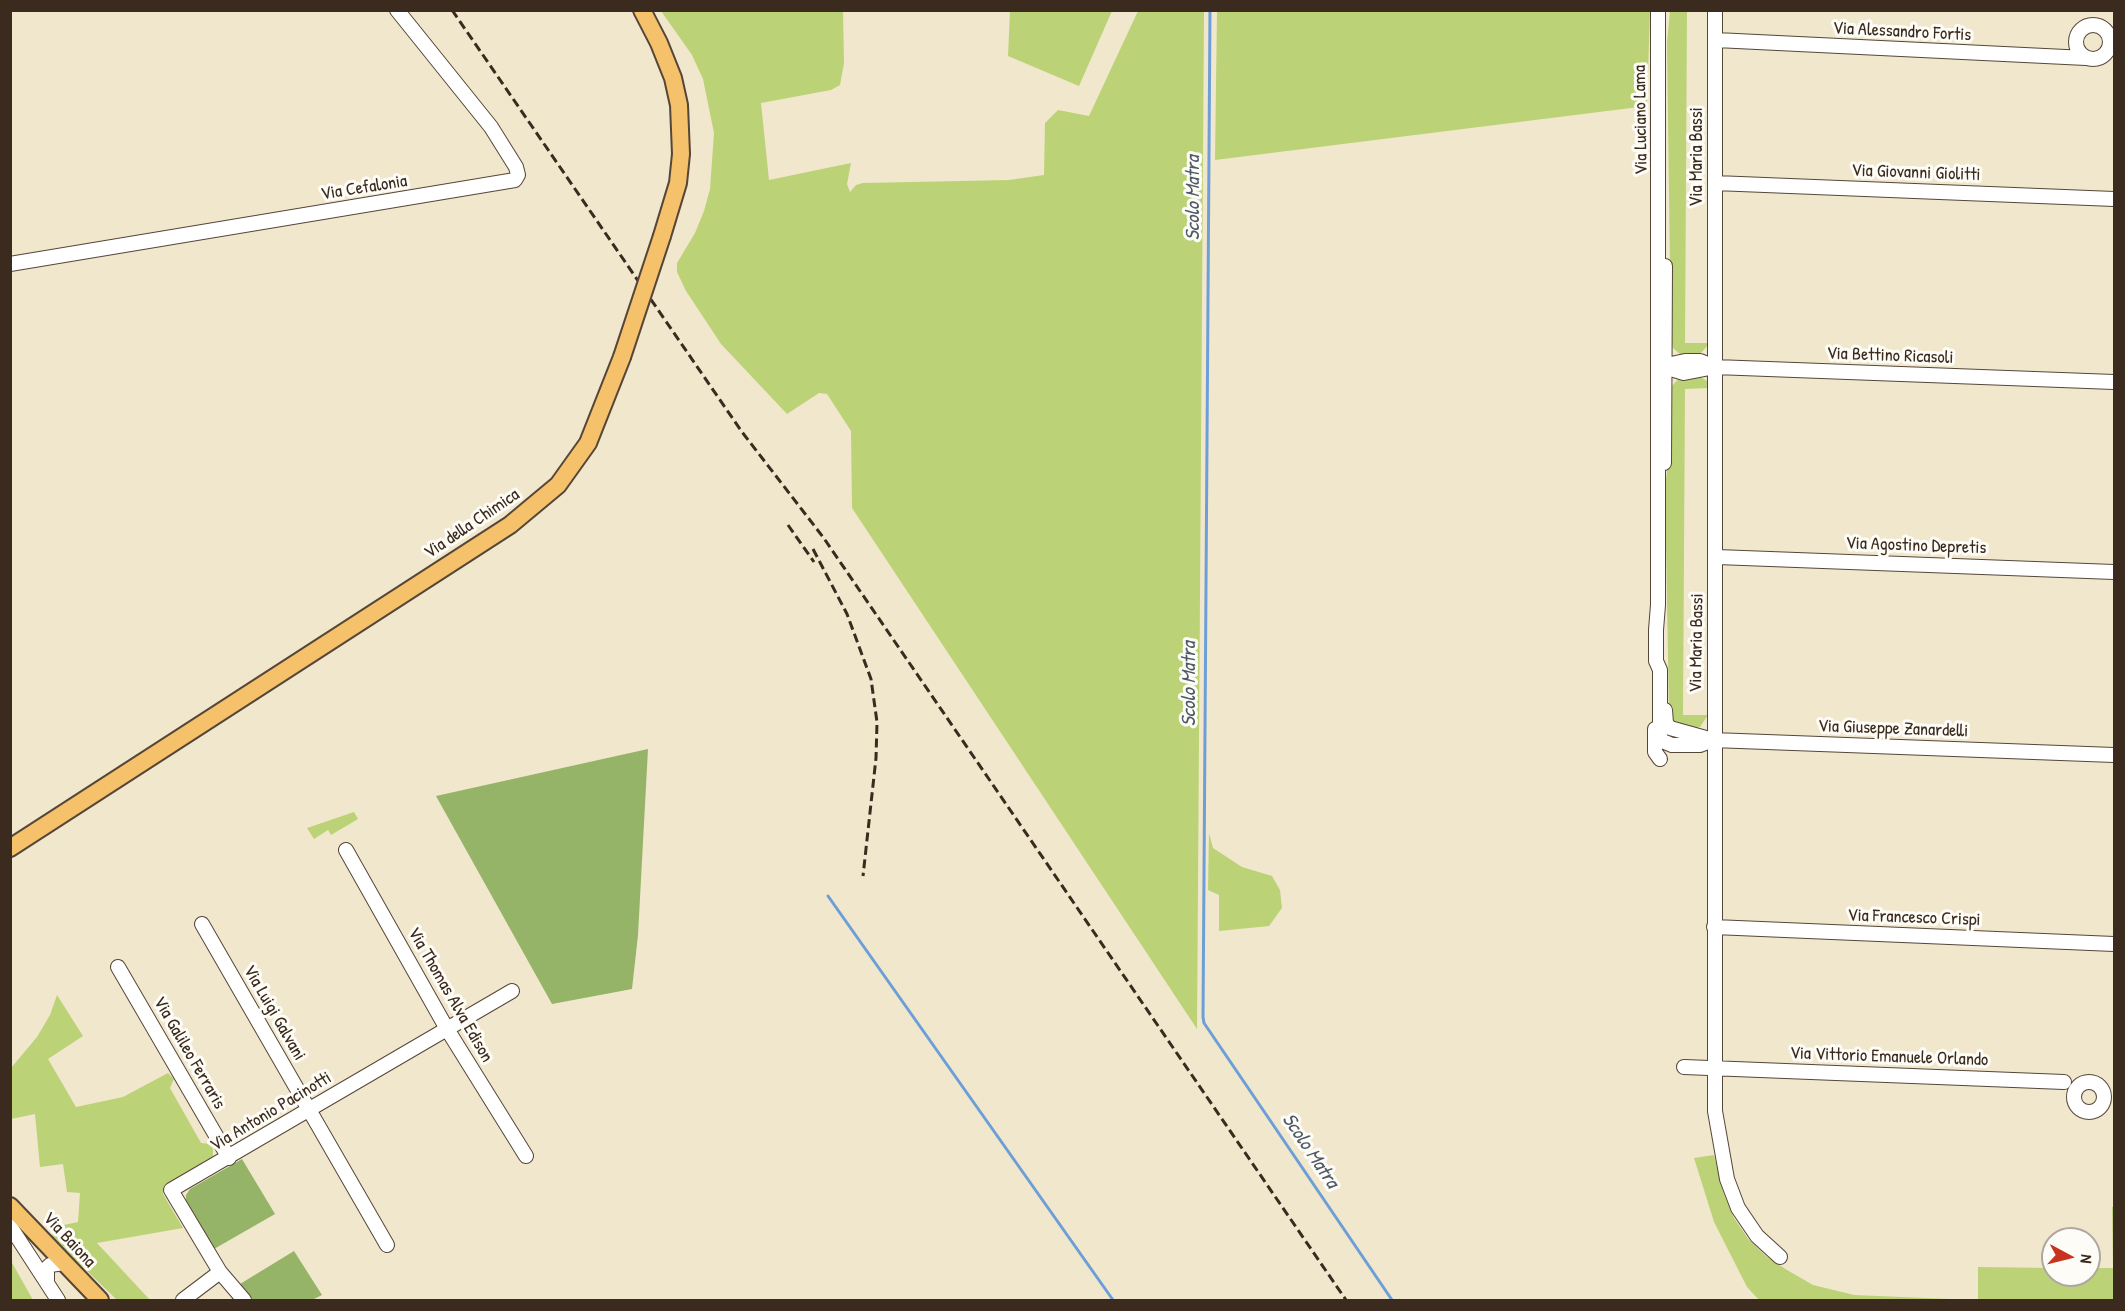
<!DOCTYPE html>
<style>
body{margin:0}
#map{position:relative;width:2125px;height:1311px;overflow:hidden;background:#f1e7cd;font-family:"Patrick Hand",sans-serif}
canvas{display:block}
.frame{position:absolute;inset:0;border:12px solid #3b2a1e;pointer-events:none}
.north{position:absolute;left:2041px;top:1227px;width:60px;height:60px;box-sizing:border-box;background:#fdfcf7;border:2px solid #afa8a0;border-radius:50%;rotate:97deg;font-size:16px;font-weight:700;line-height:24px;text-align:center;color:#3b2a1e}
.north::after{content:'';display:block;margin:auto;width:21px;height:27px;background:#c8321e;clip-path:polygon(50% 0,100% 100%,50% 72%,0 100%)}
</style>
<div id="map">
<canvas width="2125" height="1311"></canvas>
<div class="frame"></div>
<div class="north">N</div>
</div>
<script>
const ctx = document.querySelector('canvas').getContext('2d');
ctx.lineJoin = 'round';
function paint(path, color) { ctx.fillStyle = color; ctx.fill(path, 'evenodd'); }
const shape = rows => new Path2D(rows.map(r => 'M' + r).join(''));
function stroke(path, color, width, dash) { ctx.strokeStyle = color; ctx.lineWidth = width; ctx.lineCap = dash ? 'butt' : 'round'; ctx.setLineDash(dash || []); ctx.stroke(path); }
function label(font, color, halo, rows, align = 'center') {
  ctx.font = font + ' "Patrick Hand",sans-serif'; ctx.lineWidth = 6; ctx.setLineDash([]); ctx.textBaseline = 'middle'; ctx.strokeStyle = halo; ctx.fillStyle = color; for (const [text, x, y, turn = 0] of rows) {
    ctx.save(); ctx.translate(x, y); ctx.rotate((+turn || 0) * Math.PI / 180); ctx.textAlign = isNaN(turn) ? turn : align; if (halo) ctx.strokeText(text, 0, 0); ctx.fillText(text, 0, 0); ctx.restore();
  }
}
paint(shape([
 [661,11,843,11,844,63,840,85,831,90,761,103,769,180,851,163,847,184,850,192,856,185,863,183,1009,180,1044,175,1045,123,1058,110,1089,116,1138,11,1204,11,1197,1029,852,508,851,431,827,394,819,393,787,414,721,344,686,291,677,272,677,263,695,233,704,211,710,189,714,133,703,79,692,55],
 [1010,11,1010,10,1112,11,1079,86,1008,56],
 [1217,11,1650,11,1647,106,1215,160],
 [1670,11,1687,11,1685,343,1710,343,1699,355,1682,356,1673,348,1671,341,1667,42],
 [1697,375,1707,381,1709,388,1685,389,1683,715,1708,715,1700,727,1693,729,1682,728,1671,720,1669,713,1665,487,1669,456,1671,387,1681,376],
 [354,812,358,819,331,835,328,830,314,839,307,828],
 [1209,833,1213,848,1242,867,1272,876,1280,890,1282,908,1269,926,1219,931,1219,895,1208,890],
 [57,995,83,1036,48,1059,76,1107,123,1097,168,1073,174,1079,170,1088,201,1143,211,1144,213,1148,213,1156,209,1160,163,1188,163,1194,183,1228,97,1243,150,1300,117,1300,52,1237,54,1227,78,1222,80,1193,67,1192,63,1164,40,1167,35,1114,11,1119,11,1068,37,1037,50,1015],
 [1714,1155,1724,1194,1734,1218,1749,1240,1767,1257,1787,1270,1813,1285,1854,1295,1973,1300,1759,1300,1747,1287,1714,1222,1694,1158],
 [2112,1207,2114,1207,2114,1300,1978,1300,1978,1267,2053,1268,2053,1275,2089,1275,2089,1268,2113,1268],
 [10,1261,11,1261,33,1300,11,1300]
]), '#bcd276');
paint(shape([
 [648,749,638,935,632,989,552,1004,436,796],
 [242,1159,275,1214,214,1249,186,1201,186,1195,190,1189],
 [294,1251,322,1295,312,1300,253,1300,240,1284]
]), '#95b467');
stroke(shape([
 [1210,10,1203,1017,1204,1023,1392,1300],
 [828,896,1113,1300]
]), '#6c9fd7', 3);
const minor = shape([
 [1658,10,1658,605,1656,630,1656,661,1660,670,1660,740,1672,745,1700,745,1713,740,2114,755],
 [1715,10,1715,1111,1727,1179,1738,1208,1757,1236,1780,1257],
 '2076 42a17 17 0 1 1 34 0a17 17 0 1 1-34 0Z',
 [1716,40,2086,58],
 [1715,183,2114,199],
 [10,264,515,180,518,175,516,167,491,127,397,10],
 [1661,353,1661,366,1684,373,1715,367,2114,382],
 [1663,374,1671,364,1685,361,1700,361,1715,367],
 [1664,463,1665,266],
 [1717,557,2114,572],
 [1665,710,1666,723,1670,728,1713,740],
 [1655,729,1655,752,1660,759],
 [346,850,447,1029,526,1156],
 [202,924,387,1245],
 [1714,927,2114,944],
 [118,967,229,1158],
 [1684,1067,2064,1082],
 '2074 1097a15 15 0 1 1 30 0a15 15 0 1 1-30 0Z',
 [10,1226,58,1300],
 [220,1272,244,1300],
 [47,1282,47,1268,50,1265,64,1263],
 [183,1300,220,1272,171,1190,512,991]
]);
const major = shape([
 [642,10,659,43,673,78,679,105,681,154,678,183,662,236],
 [10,848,510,525,558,485,588,443,622,357],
 [10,1206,100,1300]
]);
stroke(minor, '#564638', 16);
stroke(major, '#564638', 20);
stroke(minor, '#fff', 14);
stroke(major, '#f5c16b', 16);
stroke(shape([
 [452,10,742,432,823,537,1346,1300],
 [788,525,814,562],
 [813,549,847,614,871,679,877,722,876,758,863,876]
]), '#3b2a1e', 3, [9, 4.5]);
const majorBridge = shape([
 [622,357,662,236]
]);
stroke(majorBridge, '#564638', 20, []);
stroke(majorBridge, '#f5c16b', 16);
label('18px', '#3b2a1e', '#fdfcf7', [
 ["Via Alessandro Fortis",1902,32,3],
 ["Via Luciano Lama",1641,120,-91],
 ["Via Maria Bassi",1697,157,-90],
 ["Via Giovanni Giolitti",1916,173,2],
 ["Via Cefalonia",364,188,-9],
 ["Via Bettino Ricasoli",1890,356,2],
 ["Via della Chimica",472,524,-34],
 ["Via Agostino Depretis",1916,546,2],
 ["Via Maria Bassi",1697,643,-89],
 ["Via Giuseppe Zanardelli",1893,729,2],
 ["Via Francesco Crispi",1914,918,2],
 ["Via Thomas Alva Edison",450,995,60],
 ["Via Luigi Galvani",274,1013,60],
 ["Via Galileo Ferraris",189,1053,60],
 ["Via Vittorio Emanuele Orlando",1889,1057,2],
 ["Via Antonio Pacinotti",271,1112,-31],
 ["Via Baiona",69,1240,47]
]);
label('italic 20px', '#4f5968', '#fdfcf7', [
 ["Scolo Matra",1194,198,-90],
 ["Scolo Matra",1190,684,-90],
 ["Scolo Matra",1310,1151,56]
]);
</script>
